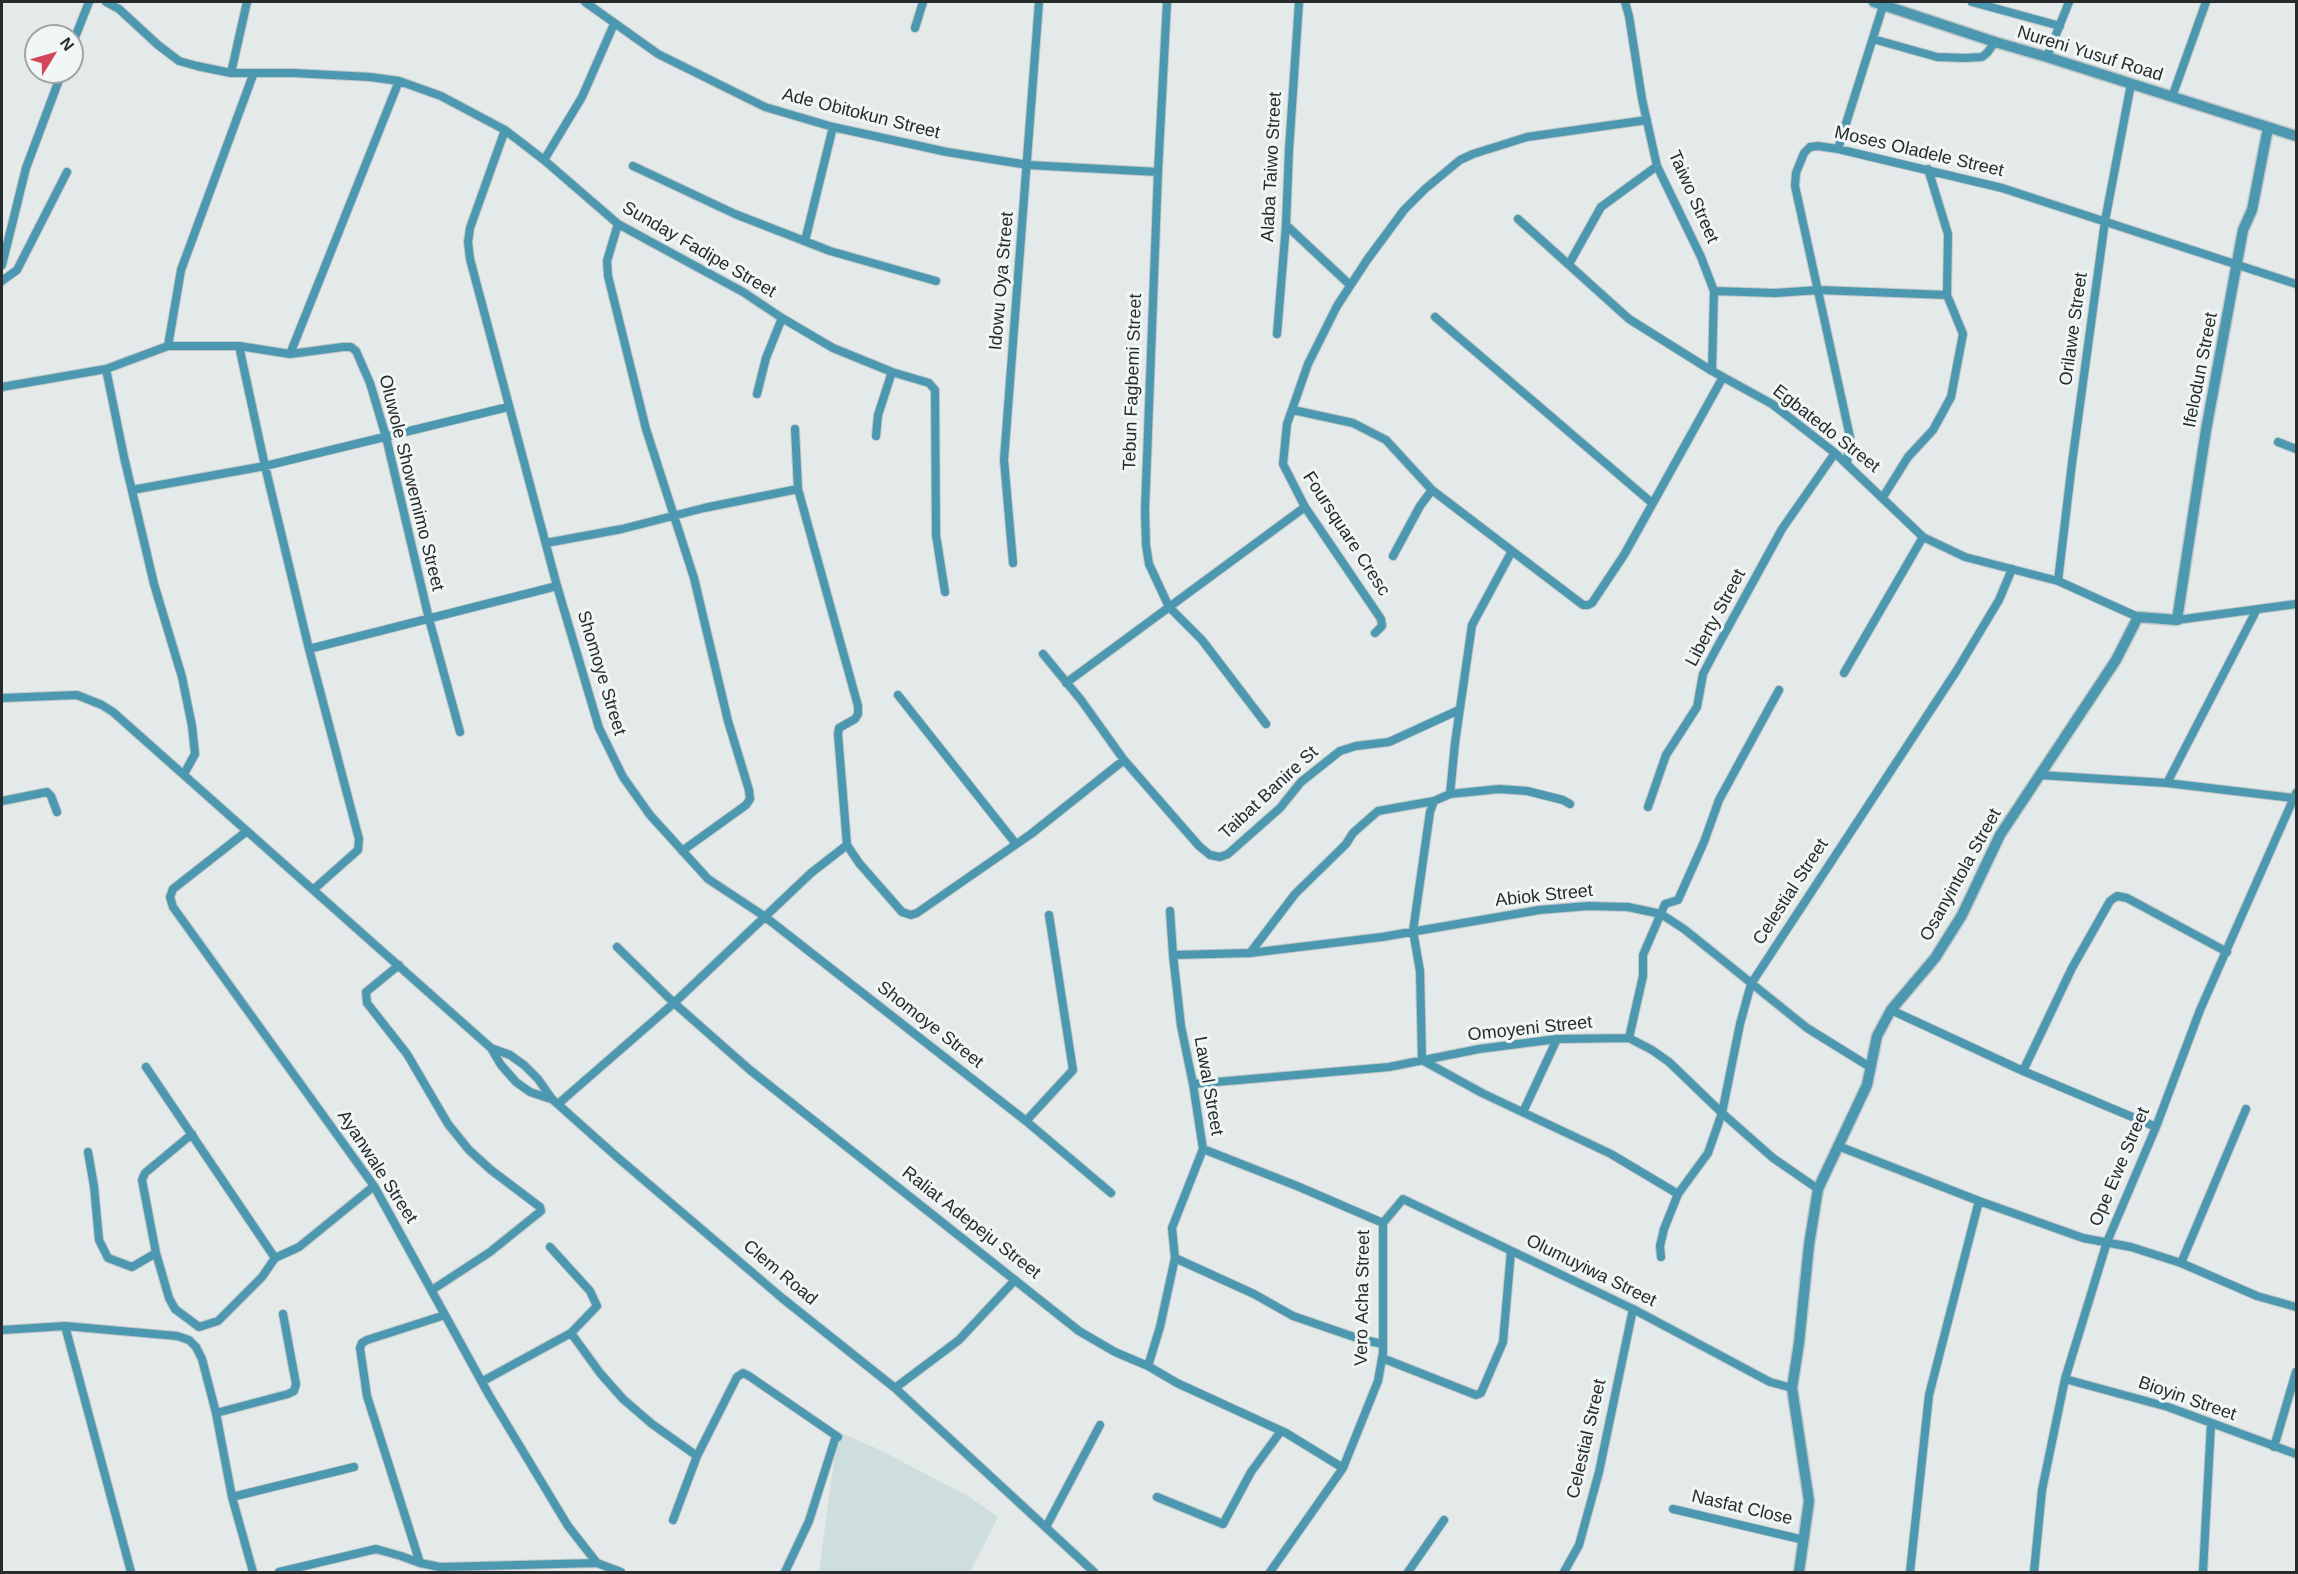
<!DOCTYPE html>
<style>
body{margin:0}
#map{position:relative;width:2298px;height:1574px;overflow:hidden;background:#e3eae9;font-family:Arial,sans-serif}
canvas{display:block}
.frame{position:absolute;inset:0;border:3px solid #282b2b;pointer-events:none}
.north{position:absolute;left:24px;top:24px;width:60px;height:60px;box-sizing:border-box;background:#f0f7f6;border:2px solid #a0a5a5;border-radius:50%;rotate:53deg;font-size:16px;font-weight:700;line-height:24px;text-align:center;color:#282b2b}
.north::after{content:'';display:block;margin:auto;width:21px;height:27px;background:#d5445a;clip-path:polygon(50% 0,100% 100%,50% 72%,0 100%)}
</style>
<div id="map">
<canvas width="2298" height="1574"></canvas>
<div class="frame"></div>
<div class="north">N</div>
</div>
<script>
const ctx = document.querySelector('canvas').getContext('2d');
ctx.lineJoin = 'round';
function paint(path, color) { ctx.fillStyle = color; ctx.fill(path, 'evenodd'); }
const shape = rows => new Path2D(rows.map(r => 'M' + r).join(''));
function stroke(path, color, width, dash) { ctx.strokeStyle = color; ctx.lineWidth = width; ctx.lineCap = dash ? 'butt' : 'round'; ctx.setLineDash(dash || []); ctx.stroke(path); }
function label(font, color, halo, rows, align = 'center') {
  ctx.font = font + ' Arial,sans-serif'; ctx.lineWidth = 6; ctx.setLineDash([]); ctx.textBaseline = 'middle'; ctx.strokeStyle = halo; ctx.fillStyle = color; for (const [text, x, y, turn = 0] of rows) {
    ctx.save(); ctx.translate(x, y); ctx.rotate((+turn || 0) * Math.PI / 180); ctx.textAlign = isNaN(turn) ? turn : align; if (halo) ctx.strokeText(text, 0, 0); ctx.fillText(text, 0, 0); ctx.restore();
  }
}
paint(shape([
 [838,1432,878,1449,968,1496,998,1517,970,1572,819,1572]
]), '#cededc');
const minor = shape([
 [106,2,119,9,158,45,179,61,197,66,231,73,293,73,370,77,399,81,441,96,505,130,544,160,618,224,743,292,782,318,833,348,892,372,929,383,935,390,936,535,945,592],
 [585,2,658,54,765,107,833,127,947,152,1028,165,1158,172],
 [1167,2,1158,172,1145,510,1146,545,1149,564,1169,607,1202,640,1266,724],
 [1625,2,1629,16,1642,99,1657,166,1701,257,1714,291,1712,371],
 [1972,2,2060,26],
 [915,28,923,2],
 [1873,39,1937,57,1964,58,1982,57,1987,53,1995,42],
 [72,45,89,2],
 [2047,57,2069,2],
 [231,73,247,2],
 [2172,97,2206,2],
 [505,130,470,228,468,242,470,259,557,586,599,728,623,777,650,815,708,879,764,916,1026,1121,1111,1193],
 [1838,149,1883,6],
 [544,160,582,97,614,24],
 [633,166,735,214,830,251,936,281],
 [1518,219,1629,319,1712,371,1772,404,1835,453,1923,537,1965,557,2058,581,2138,617],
 [618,224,607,261,608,276,646,429,694,578,728,721,749,790,750,799,746,805,682,851],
 [1286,225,1350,285],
 [805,241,833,127],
 [1569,264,1601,207,1657,166],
 [2,265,26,168,62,72],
 [2,281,17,270,67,172],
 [1714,291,1775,293,1819,290,1947,295],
 [1435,317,1652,503],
 [1277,334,1286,225,1289,150,1299,2],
 [168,346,181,270,253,75],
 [239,346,265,466,309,649,359,839,358,850,314,889],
 [290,354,399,81],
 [106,369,124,457,154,584,182,677,192,726,195,754,184,774],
 [2,387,106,369,168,346,239,346,290,354,343,347,351,347,356,351,370,383,386,437,429,619,460,732],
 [757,394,766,358,782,318],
 [1293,410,1353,423,1386,440,1432,490,1583,605,1588,605,1592,603,1624,555,1723,377],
 [795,429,798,489,858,706,858,714,855,719,839,728,838,734,847,845,859,863,902,912,911,915,917,913,1031,834,1124,760],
 [876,436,878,415,892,372],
 [2278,442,2296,449],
 [1847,463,1850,437,1795,186,1796,173,1804,153,1810,147,1818,146,1838,149,2002,188,2296,284],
 [132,490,265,466,508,407],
 [1883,497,1908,457,1933,430,1951,397,1963,334,1947,295,1948,234,1928,169],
 [546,543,622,529,704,508,798,489],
 [1512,551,1472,625,1455,743,1450,794,1434,801,1430,812,1413,931,1420,971,1422,1060,1482,1093,1611,1154,1678,1194],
 [1393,556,1420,506,1432,490],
 [1013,563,1004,460,1039,2],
 [2058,581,2072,463,2105,221,2131,84],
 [2177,620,2296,604],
 [1375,633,1382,626,1381,619,1305,507,1283,464,1287,424,1308,364,1337,306,1367,260,1404,210,1425,189,1460,160,1473,154,1527,137,1647,120],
 [309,649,557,586],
 [1043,654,1081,700,1124,760,1199,846,1210,855,1220,857,1228,854,1280,808,1301,782,1340,751,1356,746,1389,742,1459,710],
 [1844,673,1923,537],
 [1066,683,1305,507],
 [898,695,1016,844],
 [2,698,77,695,102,705,113,712,491,1048,510,1055,524,1065,538,1079,552,1099,617,1157,782,1298,895,1388,1094,1572],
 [2039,775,2167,783,2293,798],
 [2167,783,2256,611],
 [1450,794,1499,789,1527,791,1563,800,1570,804],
 [2,801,47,792,51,796,57,812],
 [1648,807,1666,755,1697,707,1703,674,1714,653,1782,529,1835,453],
 [247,831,173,889,170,897,173,907,374,1186,489,1395,568,1526,597,1563,621,1572],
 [617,947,674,1003,750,1070,1079,1331,1115,1352,1148,1366,1177,1383,1286,1433,1343,1468],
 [1250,953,1295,894,1346,844,1353,833,1378,811,1434,801],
 [1173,955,1250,953,1382,937,1539,910,1588,906,1628,907,1661,914,1684,929,1807,1028,1870,1067],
 [399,965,366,992,367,1003,407,1054,448,1124,469,1150,491,1170,540,1207,541,1211,490,1252,432,1290],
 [1891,1010,2023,1071,2156,1127],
 [1629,1038,1643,976,1643,955,1665,904,1678,900,1704,842,1719,800,1779,690],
 [491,1048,501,1065,516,1082,530,1092,551,1099],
 [146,1067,275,1258],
 [2023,1071,2072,968,2110,901,2117,896,2127,898,2227,952],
 [1193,1084,1389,1067,1479,1049,1557,1039,1629,1038,1652,1050,1669,1062,1722,1113,1773,1158,1818,1189],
 [558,1104,674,1003,811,873,847,845],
 [1523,1112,1557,1039],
 [1026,1121,1073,1070,1049,915],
 [192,1134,145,1173,142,1180,156,1253,169,1298,175,1309,199,1327,218,1321,262,1277,275,1258,299,1247,374,1186],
 [1838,1146,1979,1201,2083,1238,2131,1247,2181,1263,2257,1296,2296,1307],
 [1203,1149,1297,1186,1383,1223,1383,1353,1378,1381,1343,1468,1270,1572],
 [88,1152,94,1186,99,1240,108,1258,132,1267,156,1253],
 [1383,1223,1403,1199,1407,1201,1633,1309,1770,1382,1792,1388],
 [1661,1257,1660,1246,1664,1229,1678,1194,1708,1153,1722,1113,1740,1024,1751,984,1957,670,1999,600,2012,569],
 [1175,1258,1254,1294,1293,1316,1360,1339,1383,1344],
 [2181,1263,2246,1109],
 [65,1326,131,1572],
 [2,1330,65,1326,177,1336,189,1340,196,1347,202,1359,216,1413,232,1497,253,1572],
 [571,1333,600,1373,623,1399,652,1424,697,1456],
 [1382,1358,1476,1395,1481,1393,1503,1342,1511,1251],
 [1148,1366,1160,1327,1175,1258,1172,1228,1203,1149,1193,1084,1181,1026,1173,955,1170,911],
 [2065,1379,2168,1407,2296,1454],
 [483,1381,571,1333,597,1306,590,1291,550,1247],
 [895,1388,959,1340,1015,1280],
 [216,1413,288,1394,294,1391,296,1384,283,1314],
 [2274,1447,2296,1372],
 [232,1497,354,1467],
 [1157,1497,1223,1524,1251,1472,1281,1431],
 [1673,1509,1804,1540],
 [673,1520,697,1456,737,1377,743,1373,749,1376,838,1437,836,1436,809,1521,785,1572],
 [1046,1527,1100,1425],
 [420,1563,367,1396,360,1348,362,1343,367,1340,445,1315],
 [279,1572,376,1549,401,1556,420,1563,440,1567,597,1563],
 [1408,1572,1444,1520],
 [1564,1572,1579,1545,1599,1472,1633,1309],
 [1910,1572,1929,1395,1979,1201],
 [2034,1572,2042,1490,2065,1379,2107,1242,2156,1127,2200,1010,2296,793],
 [2203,1572,2211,1423]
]);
const tertiary = shape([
 [1874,2,1995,42,2047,57,2296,136],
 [1799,1572,1809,1501,1792,1388,1799,1343,1809,1245,1818,1189,1867,1085,1877,1036,1891,1010,1935,958,1962,915,2000,835,2116,660,2138,617,2177,620,2206,430,2243,230,2252,210,2268,128]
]);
stroke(minor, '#c1c8c7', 10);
stroke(tertiary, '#c1c8c7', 13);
stroke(minor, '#4d98b1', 8);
stroke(tertiary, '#4d98b1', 10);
label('18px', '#282b2b', '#f0f7f6', [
 ["Nureni Yusuf Road",2090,54,17],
 ["Ade Obitokun Street",861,114,14],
 ["Moses Oladele Street",1919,152,13],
 ["Alaba Taiwo Street",1272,167,-87],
 ["Taiwo Street",1693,197,66],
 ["Sunday Fadipe Street",699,250,30],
 ["Idowu Oya Street",1002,281,-85],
 ["Orilawe Street",2074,329,-82],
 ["Ifelodun Street",2201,370,-79],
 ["Tebun Fagbemi Street",1133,382,-88],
 ["Egbatedo Street",1826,429,38],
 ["Oluwole Showemimo Street",411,483,76],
 ["Foursquare Cresc",1346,534,57],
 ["Liberty Street",1716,618,-62],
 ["Shomoye Street",601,673,73],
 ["Taibat Banire St",1269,793,-43],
 ["Osanyintola Street",1961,875,-61],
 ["Celestial Street",1791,892,-57],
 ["Abiok Street",1544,896,-6],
 ["Shomoye Street",930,1025,38],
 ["Omoyeni Street",1530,1029,-6],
 ["Lawal Street",1208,1086,80],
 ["Ayanwale Street",377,1167,57],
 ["Ope Ewe Street",2120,1167,-67],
 ["Raliat Adepeju Street",971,1223,38],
 ["Olumuyiwa Street",1591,1271,26],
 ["Clem Road",780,1273,40],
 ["Vero Acha Street",1363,1298,-89],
 ["Bioyin Street",2187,1399,19],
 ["Celestial Street",1587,1439,-77],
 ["Nasfat Close",1742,1508,13]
]);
</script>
